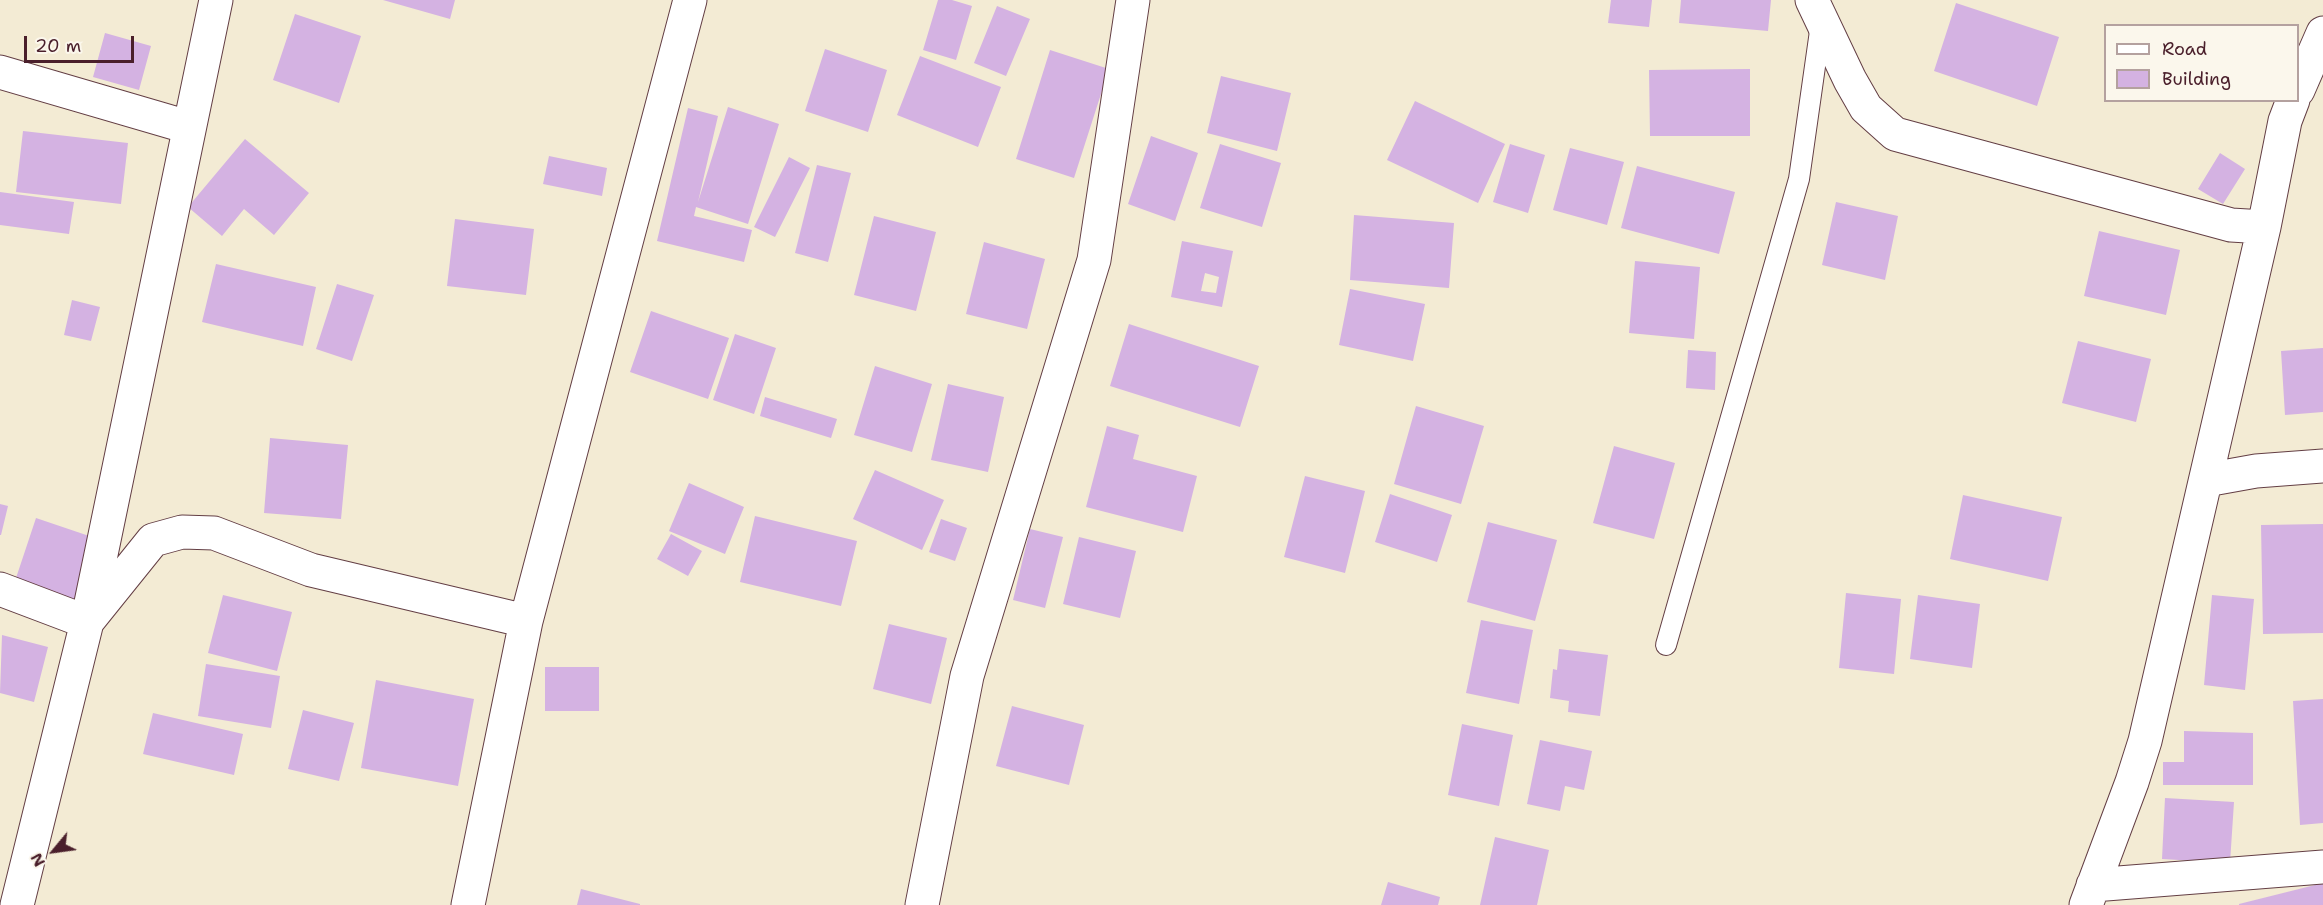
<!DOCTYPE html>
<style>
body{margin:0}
#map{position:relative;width:2323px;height:905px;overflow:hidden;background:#f3ebd4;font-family:"Shantell Sans",sans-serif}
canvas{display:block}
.legend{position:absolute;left:2104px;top:24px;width:195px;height:78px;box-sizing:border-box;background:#fbf7ec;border:2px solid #b4a19f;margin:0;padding:8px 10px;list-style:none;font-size:18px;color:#4a1f2b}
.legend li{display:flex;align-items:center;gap:12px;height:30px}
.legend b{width:30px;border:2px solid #b4a19f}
.north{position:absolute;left:24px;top:821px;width:60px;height:60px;-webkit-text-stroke:4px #fbf7ec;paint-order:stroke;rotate:241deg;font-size:16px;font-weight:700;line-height:24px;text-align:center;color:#4a1f2b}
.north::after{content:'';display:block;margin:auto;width:21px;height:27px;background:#4a1f2b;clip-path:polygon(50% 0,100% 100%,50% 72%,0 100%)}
.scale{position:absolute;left:24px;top:36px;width:110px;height:27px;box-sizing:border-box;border:3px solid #4a1f2b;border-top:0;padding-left:8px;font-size:18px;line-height:21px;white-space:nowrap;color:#4a1f2b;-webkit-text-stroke:4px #fbf7ec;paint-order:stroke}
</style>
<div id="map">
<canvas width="2323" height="905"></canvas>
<ul class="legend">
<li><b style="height:8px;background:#fff"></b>Road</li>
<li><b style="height:16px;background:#d4b2e2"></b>Building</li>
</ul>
<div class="north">N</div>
<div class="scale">20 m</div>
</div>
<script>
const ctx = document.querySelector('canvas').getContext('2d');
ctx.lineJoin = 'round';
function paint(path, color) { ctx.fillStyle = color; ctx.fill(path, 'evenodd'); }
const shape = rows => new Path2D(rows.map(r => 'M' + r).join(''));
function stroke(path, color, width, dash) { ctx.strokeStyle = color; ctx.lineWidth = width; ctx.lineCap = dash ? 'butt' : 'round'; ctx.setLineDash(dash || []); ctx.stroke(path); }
paint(shape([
 [383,0,455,0,450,19],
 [938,0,952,0,972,6,956,60,923,50],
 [1611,0,1652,0,1649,27,1608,23],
 [1681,0,1771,0,1768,31,1679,23],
 [1956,3,2059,37,2037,106,1934,71],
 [997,6,1030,19,1006,76,974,63],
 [295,14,361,36,339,103,273,80],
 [105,33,151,46,139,90,93,77],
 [825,49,887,70,868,132,805,111],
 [1050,50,1109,69,1074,178,1016,159],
 [920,56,1001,87,978,147,897,115],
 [1750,69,1750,136,1650,136,1649,70],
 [1221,76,1291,93,1277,151,1207,133],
 [1415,101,1505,144,1478,203,1387,160],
 [728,107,779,124,748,224,696,207,694,216,752,230,744,262,657,241,688,108,718,116,698,202],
 [23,131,128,143,121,204,16,192],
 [1151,136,1198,153,1175,221,1128,204],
 [245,139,309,193,274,235,244,209,222,236,188,207],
 [1220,144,1281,163,1262,227,1200,208],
 [1510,144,1545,155,1528,213,1493,202],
 [1570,148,1624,162,1607,225,1553,210],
 [2220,153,2245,169,2223,204,2198,189],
 [549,156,607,168,602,196,543,184],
 [789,157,810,168,775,237,754,227],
 [817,165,851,173,828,262,795,253],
 [1637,166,1735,192,1719,254,1621,228],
 [0,192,74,202,69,234,0,225],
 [1836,202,1898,216,1885,280,1822,265],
 [1354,215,1454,223,1449,288,1350,280],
 [874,216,936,232,916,311,854,295],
 [455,219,534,229,526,295,447,286],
 [2099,231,2180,250,2166,315,2084,296],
 [1182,241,1233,251,1222,307,1171,297],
 [1205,273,1219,277,1216,293,1201,291],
 [984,242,1045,259,1027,329,966,314],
 [1635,261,1700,267,1694,339,1629,333],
 [216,264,316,287,303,346,202,322],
 [337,284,374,295,352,361,316,349],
 [1350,289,1425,304,1413,361,1339,345],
 [72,300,100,307,91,341,64,335],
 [651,311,729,338,708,399,630,372],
 [1129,324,1259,366,1240,427,1110,386],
 [735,334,776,348,754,414,713,400],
 [2078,341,2151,359,2136,422,2062,403],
 [2323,348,2323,412,2285,415,2281,351],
 [1688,350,1716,352,1715,390,1686,388],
 [875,366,932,384,912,452,854,435],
 [948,384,1004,397,988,472,931,460],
 [765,397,837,419,831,438,760,416],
 [1416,406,1484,426,1461,504,1394,484],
 [1107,426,1139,435,1133,459,1197,476,1183,532,1086,507],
 [270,438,348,445,341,519,264,513],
 [1614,446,1675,463,1654,539,1593,523],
 [875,470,944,500,922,550,853,519],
 [1305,476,1365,491,1345,573,1284,557],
 [689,483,744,507,725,554,669,531],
 [1390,494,1452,515,1437,562,1375,542],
 [1963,495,2062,517,2048,581,1950,559],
 [0,504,8,506,1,535,0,535],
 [755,516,857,541,841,606,740,582],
 [36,518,101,540,80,606,14,584],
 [941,519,967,528,955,561,929,552],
 [1488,522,1557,540,1535,621,1467,602],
 [2323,524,2323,633,2263,634,2261,525],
 [1030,529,1063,537,1045,608,1013,600],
 [671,534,702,551,688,576,657,559],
 [1079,537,1136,551,1120,618,1063,604],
 [1846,593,1901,599,1894,674,1839,668],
 [223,595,292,612,277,671,208,653],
 [1918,595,1980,604,1972,668,1910,659],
 [2212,595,2254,599,2245,690,2204,685],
 [1481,620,1533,630,1519,704,1466,693],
 [889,624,947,638,931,704,873,689],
 [2,635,48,647,34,702,0,693],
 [1559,649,1608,655,1600,716,1568,712,1569,701,1550,698,1553,669,1557,670],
 [206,664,280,676,271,728,198,716],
 [545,667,599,667,599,711,545,711],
 [376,680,474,699,458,786,361,768],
 [2323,699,2323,823,2300,825,2293,701],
 [1012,706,1084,725,1069,785,996,766],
 [303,710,354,723,339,781,288,769],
 [153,713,243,734,234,775,143,754],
 [1462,724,1513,735,1499,806,1448,795],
 [2184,731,2253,733,2253,785,2163,785,2163,762,2184,762],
 [1540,740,1592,751,1584,790,1565,786,1560,811,1527,804],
 [2165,798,2234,802,2230,863,2162,859],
 [1495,837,1549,850,1537,905,1480,905],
 [1388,882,1440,897,1438,905,1381,905],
 [2323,883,2323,905,2239,905,2239,904],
 [581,889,640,904,640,905,577,905]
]), '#d4b2e2');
const lane = shape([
 [1666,645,1799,179,1821,24]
]);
const street = shape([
 [1812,0,1850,80,1866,108,1895,134,2231,225,2264,227],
 [0,72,188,127],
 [2298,90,2323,33],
 [2206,480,2256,471,2323,466],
 [0,589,87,622,153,540,182,532,214,533,311,570,526,621],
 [2093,885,2323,867],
 [17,905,87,622,216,0],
 [468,905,526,621,690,0],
 [922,905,967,676,1094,260,1133,0],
 [2086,905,2132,782,2145,741,2264,227,2285,121,2293,100]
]);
stroke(lane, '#633e44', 22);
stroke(street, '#633e44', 35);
stroke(lane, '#fff', 20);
stroke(street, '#fff', 33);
</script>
